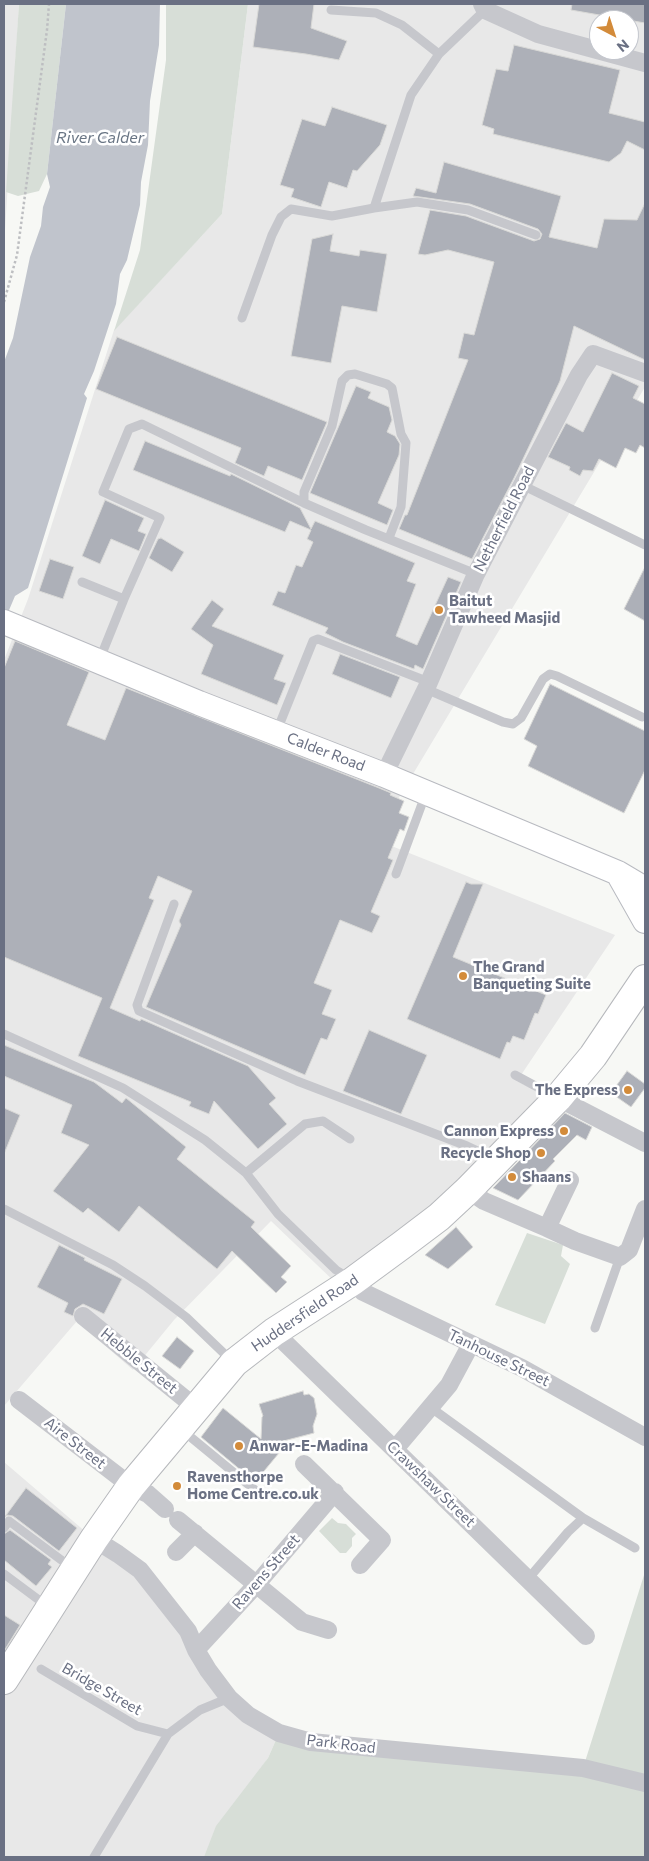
<!DOCTYPE html>
<style>
body{margin:0}
#map{position:relative;width:649px;height:1861px;overflow:hidden;background:#f7f8f5;font-family:Commissioner,sans-serif}
canvas{display:block}
.frame{position:absolute;inset:0;border:5px solid #6a7083;pointer-events:none}
.north{position:absolute;left:589px;top:10px;width:50px;height:50px;box-sizing:border-box;background:#fff;border:1px solid #c3c6cd;border-radius:50%;rotate:140deg;font-size:14px;font-weight:700;line-height:20px;text-align:center;color:#6a7083}
.north::after{content:'';display:block;margin:auto;width:18px;height:22px;background:#d38b3a;clip-path:polygon(50% 0,100% 100%,50% 72%,0 100%)}
</style>
<div id="map">
<canvas width="649" height="1861"></canvas>
<div class="frame"></div>
<div class="north">N</div>
</div>
<script>
const ctx = document.querySelector('canvas').getContext('2d');
ctx.lineJoin = 'round';
function paint(path, color) { ctx.fillStyle = color; ctx.fill(path, 'evenodd'); }
const shape = rows => new Path2D(rows.map(r => 'M' + r).join(''));
function stroke(path, color, width, dash) { ctx.strokeStyle = color; ctx.lineWidth = width; ctx.lineCap = dash ? 'butt' : 'round'; ctx.setLineDash(dash || []); ctx.stroke(path); }
function label(font, color, halo, rows, align = 'center') {
  ctx.font = font + ' Commissioner,sans-serif'; ctx.lineWidth = 5; ctx.setLineDash([]); ctx.textBaseline = 'middle'; ctx.strokeStyle = halo; ctx.fillStyle = color; for (const [text, x, y, turn = 0] of rows) {
    ctx.save(); ctx.translate(x, y); ctx.rotate((+turn || 0) * Math.PI / 180); ctx.textAlign = isNaN(turn) ? turn : align; if (halo) ctx.strokeText(text, 0, 0); ctx.fillText(text, 0, 0); ctx.restore();
  }
}
paint(shape([
 [4,4,19,4,4,247],
 [248,4,645,4,645,387,374,839,615,935,517,1081,552,1099,467,1185,338,1285,271,1221,174,1320,133,1370,77,1321,4,1406,4,660,28,599,114,330,222,214],
 [599,20,629,20,629,50,599,50],
 [4,1462,94,1539,118,1554,208,1670,279,1733,268,1758,204,1857,4,1857]
]), '#e8e8e8');
paint(shape([
 [19,4,66,4,47,174,39,191,18,196,6,192],
 [166,4,248,4,222,214,114,331,140,250,166,60],
 [527,1233,563,1245,561,1256,570,1264,545,1324,495,1305],
 [332,1518,338,1523,346,1524,356,1534,352,1538,352,1546,346,1553,340,1553,319,1531],
 [645,1572,645,1857,204,1857,216,1826,268,1758,279,1733,583,1768]
]), '#d7ded7');
paint(shape([
 [66,4,160,4,159,45,150,101,148,145,141,182,140,205,127,260,120,274,116,304,94,371,84,394,87,398,28,588,15,596,4,622,4,362,13,338,30,257,41,226,43,207,50,187,47,174]
]), '#c0c4cc');
const building = shape([
 [259,4,314,4,311,28,347,41,339,60,306,54,253,47,259,4],
 [572,4,645,4,645,23,571,10,572,4],
 [514,45,620,70,609,113,645,122,645,150,627,141,621,153,609,162,493,134,494,129,482,125,496,69,508,71,514,45],
 [332,107,387,125,380,145,357,171,353,170,347,188,329,182,321,207,291,197,294,189,280,185,302,119,325,126,332,107],
 [444,162,561,196,549,237,597,248,604,219,637,220,645,203,645,360,574,326,560,381,514,478,472,559,399,529,405,515,407,515,468,360,458,358,464,333,474,335,494,262,448,250,425,255,418,254,430,210,466,216,534,241,540,239,542,234,538,229,470,204,413,196,416,188,436,193,444,162],
 [333,234,330,251,359,256,360,250,387,254,377,312,342,306,331,363,291,356,312,239,333,234],
 [117,337,327,422,302,480,268,466,264,476,235,463,241,448,96,389,117,337],
 [612,373,639,386,633,398,645,404,645,448,640,445,636,453,625,448,616,468,599,459,593,471,583,470,580,476,569,470,570,467,548,457,566,423,583,432,612,373],
 [356,386,371,392,368,398,389,407,392,420,387,432,395,436,400,444,399,455,378,503,393,510,387,525,310,493,356,386],
 [145,441,230,476,231,474,300,508,311,529,315,521,415,563,407,581,416,584,396,636,417,645,448,577,461,582,423,669,415,665,414,669,343,642,325,633,328,628,272,605,278,591,285,593,296,565,302,567,313,542,307,539,311,530,290,521,285,532,133,470,145,441],
 [105,500,144,518,138,531,146,534,139,551,111,539,100,564,82,556,105,500],
 [161,538,184,552,172,572,149,558,158,539,161,538],
 [50,559,74,567,63,599,39,591,50,559],
 [645,567,645,621,624,609,645,567],
 [212,600,224,609,212,626,284,655,274,679,286,683,277,705,201,674,213,645,191,629,212,600],
 [15,641,89,672,67,725,105,740,126,688,379,788,391,793,390,795,404,801,399,813,409,817,404,831,400,829,388,858,393,860,371,912,380,916,372,933,340,920,314,983,332,990,322,1014,336,1019,327,1040,321,1038,305,1075,146,1007,181,925,179,921,192,891,158,876,149,898,154,900,110,1008,140,1021,141,1019,248,1066,276,1098,269,1104,287,1124,258,1149,214,1101,209,1114,189,1106,191,1102,78,1056,102,998,4,957,4,668,15,641],
 [340,654,400,677,391,698,332,674,340,654],
 [550,684,645,731,645,770,624,813,528,766,537,746,524,739,550,684],
 [466,882,471,884,483,884,453,957,546,995,538,1014,535,1013,524,1040,513,1036,510,1043,507,1042,500,1059,407,1019,466,882],
 [369,1030,427,1055,401,1114,343,1091,369,1030],
 [4,1045,94,1082,122,1103,126,1098,186,1147,177,1159,255,1222,251,1227,291,1266,281,1277,287,1282,276,1293,232,1251,217,1269,139,1206,119,1232,88,1208,83,1213,53,1191,89,1145,61,1133,72,1105,4,1076,4,1045],
 [627,1071,645,1084,645,1088,631,1107,611,1093,627,1071],
 [4,1108,20,1115,4,1154,4,1108],
 [565,1113,592,1127,586,1140,577,1135,553,1159,555,1161,518,1200,493,1188,565,1113],
 [456,1227,473,1247,448,1269,425,1255,456,1227],
 [59,1245,85,1258,84,1260,122,1279,104,1314,83,1304,75,1309,73,1316,64,1312,68,1303,37,1287,59,1245],
 [177,1337,194,1351,180,1369,162,1356,177,1337],
 [303,1391,304,1395,309,1394,314,1398,317,1414,313,1426,314,1433,268,1445,279,1453,255,1482,201,1437,223,1408,261,1439,262,1417,263,1416,259,1404,303,1391],
 [26,1488,77,1528,59,1551,13,1516,7,1515,4,1518,26,1488],
 [10,1530,51,1560,48,1564,52,1567,36,1586,4,1560,4,1534,10,1530],
 [4,1615,20,1625,4,1651,4,1615]
]);
paint(building, '#adb0b8');
stroke(building, '#d9d9d7', 1);
const secondary = shape([
 [4,622,199,703,384,775,618,873,645,889],
 [619,875,645,921]
]);
const highway = shape([
 [4,1680,94,1539,131,1486,234,1363,274,1332,353,1281,402,1245,439,1217,468,1190,558,1098,593,1056,645,979]
]);
stroke(secondary, '#b8bac0', 26);
stroke(highway, '#b6b8bc', 30);
stroke(shape([
 [4,302,17,255,47,30,49,4]
]), '#bdbec1', 2.5, [2.5, 2.5]);
stroke(shape([
 [331,10,376,13,402,25,439,54],
 [374,208,417,202,468,210,536,235],
 [242,318,272,235,281,217,291,209,332,216,374,208,411,95,439,54,485,10],
 [522,485,645,545],
 [389,538,401,507,406,443,401,434,392,388,387,384,355,374,348,375,342,381,332,426,304,492,304,503,366,530,476,574],
 [82,582,124,599],
 [99,661,124,599,160,518,103,492,129,429,142,424,304,503],
 [426,689,503,722,513,724,521,718,543,679,550,674,557,676,642,717],
 [276,733,313,641,318,639,429,682],
 [396,874,426,793],
 [174,904,137,1005,139,1011,297,1081,467,1146,482,1153,493,1161],
 [4,1034,123,1088,205,1140,246,1173,278,1214,336,1270,351,1279],
 [515,1075,554,1096],
 [246,1173,305,1124,323,1121,350,1139],
 [4,1209,113,1265,145,1286,186,1317,233,1362],
 [595,1328,620,1257],
 [430,1407,583,1518,635,1548],
 [182,1430,255,1490],
 [4,1528,9,1521,72,1568],
 [4,1574,47,1606],
 [528,1579,568,1532,583,1518],
 [41,1669,137,1726,168,1734,200,1710,229,1698],
 [94,1857,168,1734]
]), '#c6c7cc', 9);
stroke(shape([
 [482,4,485,10,538,34,645,63],
 [384,775,426,689,476,574,579,375,593,354,645,373],
 [558,1098,645,1143],
 [570,1180,547,1228,575,1241,620,1257,629,1250,645,1209],
 [468,1190,484,1201,547,1228],
 [353,1281,363,1292,522,1368,645,1437],
 [83,1316,195,1407],
 [274,1332,586,1636],
 [19,1400,131,1486,148,1494,165,1509],
 [395,1449,449,1385,471,1344],
 [304,1464,382,1540,360,1565],
 [178,1520,302,1622,328,1630],
 [94,1539,118,1554,140,1570,188,1631,196,1650,208,1670,229,1698,248,1715,279,1733,311,1742,583,1768,645,1783],
 [176,1552,195,1533],
 [196,1650,256,1585,335,1492]
]), '#c6c7cc', 18);
stroke(secondary, '#fff', 24);
stroke(highway, '#fff', 28);
for (const [x, y, r, color] of [
 [439,610,5,"#d38b3a"],
 [463,976,5,"#d38b3a"],
 [628,1090,5,"#d38b3a"],
 [564,1131,5,"#d38b3a"],
 [541,1153,5,"#d38b3a"],
 [512,1177,5,"#d38b3a"],
 [239,1446,5,"#d38b3a"],
 [177,1486,5,"#d38b3a"]
]) { const dot = new Path2D(); dot.arc(x, y, r, 0, 2 * Math.PI); ctx.fillStyle = color; ctx.fill(dot); stroke(dot, '#fff', 2); }
label('15px', '#6a7083', '#fff', [
 ["Netherfield Road",504,519,-63],
 ["Calder Road",326,752,21],
 ["Huddersfield Road",305,1313,-34],
 ["Tanhouse Street",499,1358,26],
 ["Hebble Street",139,1361,39],
 ["Aire Street",75,1443,38],
 ["Crawshaw Street",431,1484,44],
 ["Ravens Street",266,1572,-49],
 ["Bridge Street",102,1689,30],
 ["Park Road",341,1744,7]
]);
label('bold 15px', '#6a7083', '#fff', [
 ["Baitut",449,601],
 ["Tawheed Masjid",449,618],
 ["The Grand",473,967],
 ["Banqueting Suite",473,984],
 ["The Express",618,1090,"right"],
 ["Cannon Express",554,1131,"right"],
 ["Recycle Shop",531,1153,"right"],
 ["Shaans",522,1177],
 ["Anwar-E-Madina",249,1446],
 ["Ravensthorpe",187,1477],
 ["Home Centre.co.uk",187,1494]
], 'left');
label('italic 16px', '#6a7685', '#fff', [
 ["River Calder",100,138]
]);
</script>
